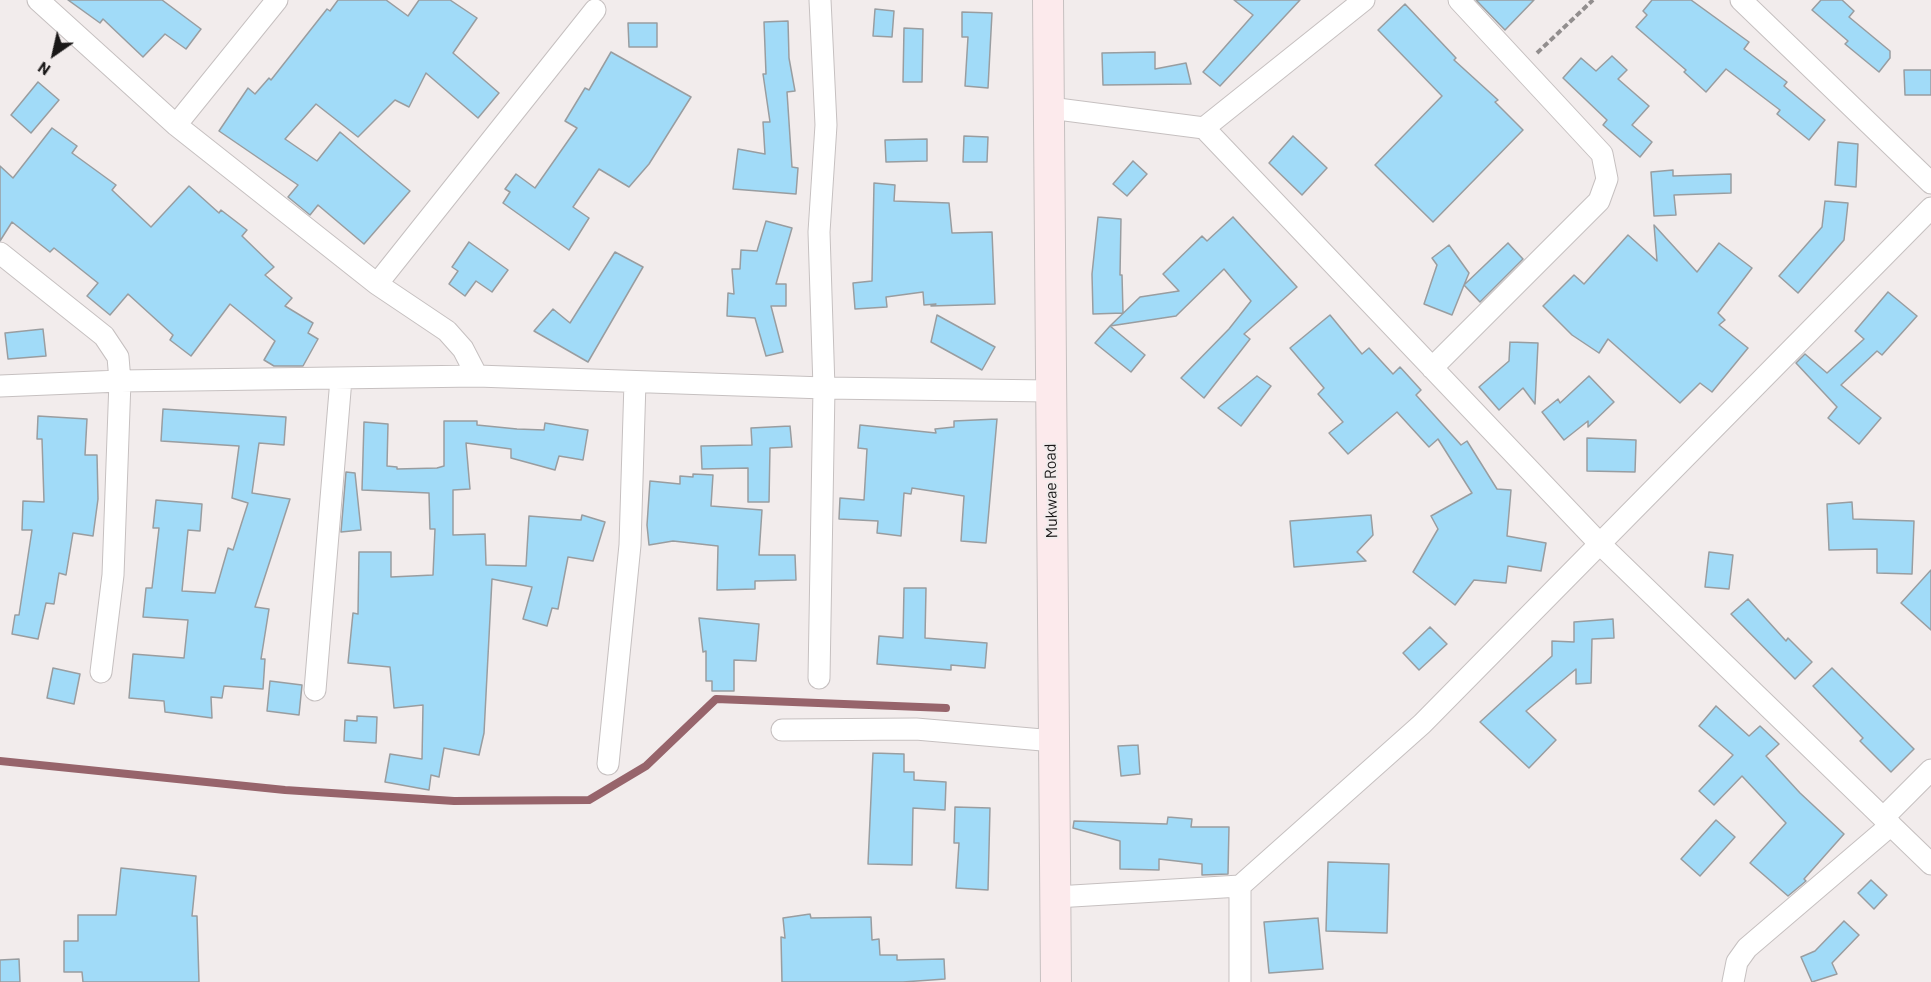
<!DOCTYPE html>
<style>
body{margin:0}
#map{position:relative;width:1931px;height:982px;overflow:hidden;background:#f2ecec;font-family:Barlow,sans-serif}
canvas{display:block}
.north{position:absolute;left:24px;top:24px;width:60px;height:60px;-webkit-text-stroke:4px #f2ecec;paint-order:stroke;rotate:214deg;font-size:16px;font-weight:700;line-height:24px;text-align:center;color:#1a1818}
.north::after{content:'';display:block;margin:auto;width:21px;height:27px;background:#1a1818;clip-path:polygon(50% 0,100% 100%,50% 72%,0 100%)}
</style>
<div id="map">
<canvas width="1931" height="982"></canvas>
<div class="north">N</div>
</div>
<script>
const ctx = document.querySelector('canvas').getContext('2d');
ctx.lineJoin = 'round';
const shape = rows => new Path2D(rows.map(r => 'M' + r).join(''));
function stroke(path, color, width, dash) { ctx.strokeStyle = color; ctx.lineWidth = width; ctx.lineCap = dash ? 'butt' : 'round'; ctx.setLineDash(dash || []); ctx.stroke(path); }
function paint(path, color) { ctx.fillStyle = color; ctx.fill(path, 'evenodd'); }
function label(font, color, halo, rows, align = 'center') {
  ctx.font = font + ' Barlow,sans-serif'; ctx.lineWidth = 4.5; ctx.setLineDash([]); ctx.textBaseline = 'middle'; ctx.strokeStyle = halo; ctx.fillStyle = color; for (const [text, x, y, turn = 0] of rows) {
    ctx.save(); ctx.translate(x, y); ctx.rotate((+turn || 0) * Math.PI / 180); ctx.textAlign = isNaN(turn) ? turn : align; if (halo) ctx.strokeText(text, 0, 0); ctx.fillText(text, 0, 0); ctx.restore();
  }
}
stroke(shape([
 [0,761,285,790,454,801,589,800,646,766,716,699,946,708]
]), '#97646b', 8);
const building = shape([
 [68,0,162,0,201,29,186,49,165,34,143,57,103,19,100,23,68,0],
 [338,0,386,0,408,16,419,0,450,0,477,18,453,53,499,93,478,118,426,73,409,107,395,100,358,137,316,104,285,139,317,161,340,132,410,191,364,244,318,205,310,215,288,197,298,185,219,131,248,88,255,94,269,78,271,80,327,9,330,11,338,0],
 [1234,0,1300,0,1220,86,1203,72,1253,15,1234,0],
 [1476,0,1534,0,1505,30,1476,0],
 [1652,0,1691,0,1749,42,1744,49,1787,82,1784,86,1825,120,1809,140,1777,114,1780,110,1726,69,1706,92,1684,72,1686,70,1636,27,1647,15,1643,11,1652,0],
 [1821,0,1842,0,1854,11,1849,17,1890,51,1890,58,1879,72,1845,44,1848,41,1812,10,1821,0],
 [1405,4,1456,58,1454,60,1498,100,1495,102,1523,130,1433,222,1375,165,1442,96,1378,30,1405,4],
 [875,9,894,11,892,37,873,36,875,9],
 [962,12,992,13,988,88,965,86,968,37,962,37,962,12],
 [788,21,789,58,795,91,787,92,792,167,798,168,796,194,733,189,738,149,765,154,763,122,770,122,763,74,766,74,764,22,788,21],
 [628,23,657,23,657,47,629,47,628,23],
 [904,28,923,29,922,82,903,82,904,28],
 [611,52,691,97,649,164,629,187,599,169,573,207,589,218,569,250,503,203,510,192,505,189,516,174,535,188,577,128,565,121,585,88,589,90,611,52],
 [1155,52,1155,69,1186,63,1191,84,1103,85,1102,53,1155,52],
 [1612,56,1627,70,1618,79,1649,106,1632,125,1652,142,1640,157,1603,125,1607,120,1563,78,1581,58,1596,71,1612,56],
 [1904,70,1931,70,1931,95,1905,95,1904,70],
 [38,82,59,100,31,133,11,115,38,82],
 [52,128,77,146,72,153,116,185,112,190,151,227,189,186,219,213,221,210,247,230,242,236,274,267,265,275,292,298,285,306,313,323,308,333,318,339,303,366,274,366,264,360,275,341,230,304,191,356,170,340,173,335,128,294,110,315,87,296,98,283,54,248,50,252,12,222,0,241,0,166,13,178,52,128],
 [964,136,988,137,987,162,963,162,964,136],
 [1293,136,1327,168,1302,195,1269,163,1293,136],
 [927,139,927,161,886,162,885,140,927,139],
 [1838,142,1858,144,1856,187,1835,185,1838,142],
 [1133,161,1147,174,1127,196,1113,184,1133,161],
 [1673,170,1673,176,1731,174,1731,193,1674,195,1676,215,1654,216,1651,172,1673,170],
 [874,183,895,185,894,201,949,203,952,233,992,232,995,304,931,306,936,304,924,305,923,292,886,297,887,307,855,309,853,283,872,281,874,183],
 [1825,201,1848,203,1844,240,1798,293,1779,276,1822,227,1825,201],
 [1098,217,1121,219,1120,275,1122,275,1123,313,1093,314,1092,274,1098,217],
 [1233,217,1297,287,1244,334,1250,339,1204,398,1181,378,1229,329,1251,301,1224,269,1176,316,1110,326,1140,297,1179,291,1163,274,1202,236,1207,241,1233,217],
 [766,221,792,228,776,284,786,284,786,306,771,306,783,352,766,356,755,318,727,316,728,293,734,294,732,269,740,269,741,250,757,251,766,221],
 [1654,225,1697,272,1719,243,1752,268,1718,313,1725,320,1719,325,1748,348,1712,392,1700,383,1680,403,1608,339,1599,353,1572,335,1543,306,1574,275,1584,284,1628,235,1657,261,1654,225],
 [469,242,508,270,492,292,476,281,465,296,449,284,458,271,452,267,469,242],
 [1508,243,1523,259,1480,302,1464,285,1452,315,1424,304,1437,265,1432,258,1449,245,1469,273,1464,285,1508,243],
 [615,252,643,267,588,362,534,331,553,309,570,323,615,252],
 [1888,292,1917,316,1882,355,1877,351,1841,385,1881,418,1859,444,1828,418,1837,407,1796,363,1805,354,1827,373,1864,339,1855,331,1888,292],
 [937,315,995,347,982,370,931,342,937,315],
 [1330,315,1362,354,1369,348,1393,374,1400,367,1421,390,1416,395,1461,445,1467,441,1497,489,1511,490,1507,536,1546,543,1541,571,1508,566,1506,583,1474,580,1455,605,1413,572,1438,529,1431,516,1472,493,1438,439,1429,447,1397,412,1348,454,1329,433,1343,422,1318,394,1324,388,1290,348,1330,315],
 [1110,326,1145,355,1131,372,1095,343,1110,326],
 [43,329,46,356,8,359,5,333,43,329],
 [1510,342,1538,343,1535,404,1523,388,1499,410,1479,387,1509,361,1510,342],
 [1257,376,1271,386,1241,426,1218,408,1257,376],
 [1589,376,1614,402,1588,427,1588,421,1564,440,1542,412,1558,399,1560,403,1589,376],
 [163,409,286,417,284,445,259,443,252,493,290,499,255,607,269,609,261,659,265,659,263,689,224,686,222,698,211,697,212,718,165,712,164,701,129,698,133,654,184,658,188,620,143,617,146,588,152,588,159,528,153,528,156,500,202,504,200,531,188,530,182,591,215,593,228,548,233,550,248,503,232,498,239,446,161,441,163,409],
 [38,416,87,419,85,455,97,455,98,499,93,536,73,533,66,575,59,573,54,604,46,603,38,639,12,634,15,615,19,615,32,530,22,530,23,501,44,502,42,439,37,439,38,416],
 [997,419,986,543,961,541,964,496,912,488,911,494,904,493,901,536,877,533,878,521,839,519,840,498,864,500,867,449,858,448,860,425,936,433,935,429,954,427,954,421,997,419],
 [444,421,477,421,477,425,517,429,544,430,545,423,588,430,583,460,559,456,555,470,511,458,511,449,466,443,470,489,453,490,453,535,485,534,486,565,526,566,529,516,581,520,582,515,605,522,593,561,568,557,558,609,552,608,547,626,523,619,532,587,492,579,484,733,479,755,444,748,439,777,431,775,429,790,385,782,390,754,422,759,423,705,394,708,390,667,348,663,353,613,358,614,359,552,391,552,391,577,433,575,435,529,430,529,429,493,362,490,364,422,388,424,387,466,397,467,397,469,437,468,444,466,444,421],
 [790,426,792,447,770,448,769,502,748,502,748,468,702,469,701,446,752,445,751,428,790,426],
 [1587,438,1636,440,1635,472,1587,471,1587,438],
 [346,472,355,473,361,530,341,532,346,472],
 [693,474,713,475,711,506,762,510,759,555,795,555,796,580,755,581,755,589,717,590,718,546,673,541,649,545,647,525,650,481,680,484,680,476,693,477,693,474],
 [1852,502,1853,519,1914,521,1912,574,1877,573,1877,549,1829,550,1827,504,1852,502],
 [1371,515,1373,535,1357,552,1366,561,1294,567,1290,521,1371,515],
 [1709,552,1733,555,1729,589,1705,587,1709,552],
 [1931,570,1931,630,1901,603,1931,570],
 [904,588,926,588,925,638,987,643,985,668,951,665,951,670,877,664,879,636,903,638,904,588],
 [1748,599,1786,641,1788,638,1812,662,1795,679,1731,614,1748,599],
 [699,618,759,624,756,661,734,660,734,691,712,691,712,681,706,681,706,651,703,652,699,618],
 [1613,619,1614,638,1592,639,1591,683,1576,684,1576,669,1526,711,1556,740,1529,768,1480,722,1552,656,1552,641,1574,642,1574,622,1613,619],
 [1430,627,1447,644,1419,670,1403,653,1430,627],
 [53,668,80,674,74,704,47,698,53,668],
 [1832,668,1914,749,1891,772,1860,741,1863,738,1813,686,1832,668],
 [270,681,302,685,299,715,267,711,270,681],
 [1716,706,1749,736,1760,726,1779,744,1766,756,1800,793,1844,834,1804,879,1806,881,1788,896,1750,863,1786,823,1742,776,1714,805,1699,791,1733,755,1699,726,1716,706],
 [357,716,377,717,376,743,344,741,345,720,357,721,357,716],
 [1138,745,1140,774,1121,776,1118,746,1138,745],
 [873,753,904,754,904,772,914,772,914,780,946,782,945,810,913,808,912,865,868,864,873,753],
 [955,807,990,808,988,890,956,888,959,843,954,843,955,807],
 [1168,817,1192,819,1191,827,1229,827,1228,874,1202,875,1202,864,1159,859,1159,870,1120,869,1120,841,1073,828,1074,821,1167,824,1168,817],
 [1716,820,1735,837,1700,876,1681,859,1716,820],
 [1328,862,1389,864,1387,933,1326,931,1328,862],
 [121,868,196,876,192,916,197,916,199,982,83,982,82,972,64,972,64,941,78,941,78,915,116,915,121,868],
 [1871,880,1887,895,1874,909,1858,893,1871,880],
 [810,914,811,918,871,917,872,940,879,939,880,955,897,955,897,960,944,959,945,979,903,982,782,982,781,937,785,938,783,918,810,914],
 [1318,918,1323,969,1269,973,1264,922,1318,918],
 [1844,921,1859,935,1832,963,1837,974,1812,982,1801,957,1815,951,1844,921],
 [19,959,20,982,0,982,0,960,19,959]
]);
paint(building, '#a1dbf8');
stroke(building, '#999da0', 1.5);
const street = shape([
 [38,0,176,125,377,284,447,331,463,349,477,376],
 [1741,0,1931,183],
 [1050,108,1204,128,1599,543,1931,864],
 [176,125,277,0],
 [1204,128,1364,0],
 [0,253,104,336,118,357,120,381,113,575,101,672],
 [377,284,595,10],
 [1432,368,1599,201,1607,179,1602,154,1459,0],
 [0,386,120,381,477,376,824,388,1050,391],
 [819,678,824,388,819,232,826,125,820,0],
 [315,690,341,379],
 [782,730,916,729,1054,741],
 [608,764,630,545,635,382],
 [1883,818,1931,770],
 [1056,897,1240,886,1422,724,1931,208],
 [1240,982,1240,886],
 [1733,982,1737,962,1747,948,1891,825]
]);
const secondary = shape([
 [1048,0,1056,982]
]);
stroke(street, '#c6c0c0', 23);
stroke(secondary, '#c6c0c0', 32);
stroke(shape([
 [1537,53,1593,0]
]), '#928e8e', 4, [6, 3]);
stroke(street, '#fff', 21);
stroke(secondary, '#fceaec', 30);
label('16px', '#1a1818', '#f2ecec', [
 ["Mukwae Road",1051,491,-91]
]);
</script>
